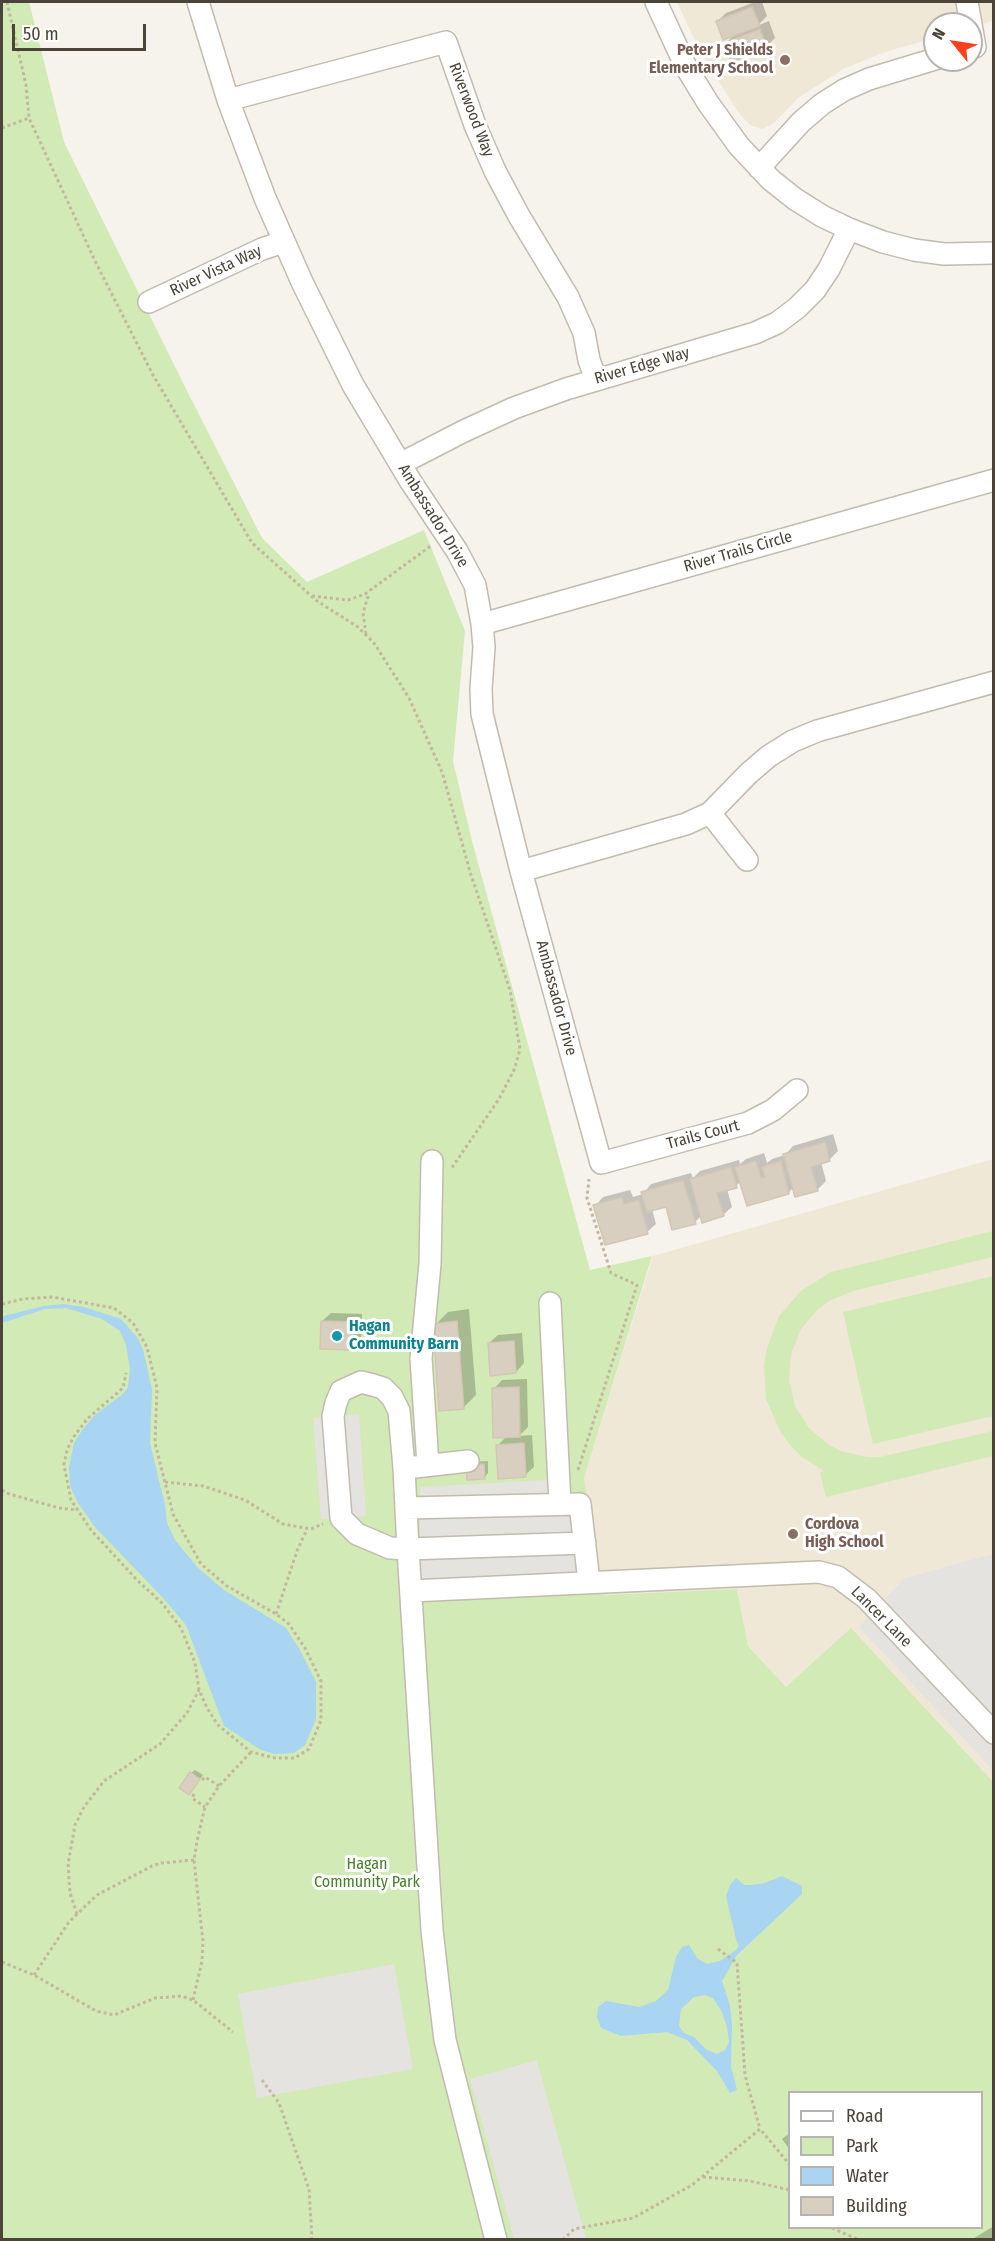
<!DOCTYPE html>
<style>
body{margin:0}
#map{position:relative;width:995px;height:2241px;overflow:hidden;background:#f6f3ec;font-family:"Fira Sans Condensed",sans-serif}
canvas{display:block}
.frame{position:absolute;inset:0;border:3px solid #4b4439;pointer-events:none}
.legend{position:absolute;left:788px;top:2091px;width:195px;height:138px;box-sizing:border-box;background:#fff;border:2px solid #b7b4b0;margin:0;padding:8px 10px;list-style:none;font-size:18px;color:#4b4439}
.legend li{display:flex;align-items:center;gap:12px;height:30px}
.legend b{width:30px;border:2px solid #b7b4b0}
.north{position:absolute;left:923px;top:12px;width:60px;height:60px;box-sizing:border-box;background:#fff;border:2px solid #b7b4b0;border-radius:50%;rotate:300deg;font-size:16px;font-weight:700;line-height:24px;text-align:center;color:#4b4439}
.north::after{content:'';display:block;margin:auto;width:21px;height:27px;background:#fc3f1d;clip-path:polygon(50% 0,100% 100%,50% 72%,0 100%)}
.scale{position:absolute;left:12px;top:24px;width:134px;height:27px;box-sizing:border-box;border:3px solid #4b4439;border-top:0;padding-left:8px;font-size:18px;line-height:21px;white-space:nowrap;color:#4b4439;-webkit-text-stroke:4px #fff;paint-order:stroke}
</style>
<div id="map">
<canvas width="995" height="2241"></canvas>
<div class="frame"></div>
<ul class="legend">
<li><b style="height:8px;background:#fff"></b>Road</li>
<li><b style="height:16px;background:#d2eab5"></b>Park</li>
<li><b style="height:16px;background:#a9d4f2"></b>Water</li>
<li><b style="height:16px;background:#d8cfc1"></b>Building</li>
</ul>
<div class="north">N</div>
<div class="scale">50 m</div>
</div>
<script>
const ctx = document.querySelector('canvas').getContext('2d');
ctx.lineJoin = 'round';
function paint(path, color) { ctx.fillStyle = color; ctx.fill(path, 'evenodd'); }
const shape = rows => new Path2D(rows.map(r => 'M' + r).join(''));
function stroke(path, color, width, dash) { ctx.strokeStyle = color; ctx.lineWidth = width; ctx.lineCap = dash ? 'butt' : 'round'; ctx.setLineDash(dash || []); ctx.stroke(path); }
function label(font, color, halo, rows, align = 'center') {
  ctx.font = font + ' "Fira Sans Condensed",sans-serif'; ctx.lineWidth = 6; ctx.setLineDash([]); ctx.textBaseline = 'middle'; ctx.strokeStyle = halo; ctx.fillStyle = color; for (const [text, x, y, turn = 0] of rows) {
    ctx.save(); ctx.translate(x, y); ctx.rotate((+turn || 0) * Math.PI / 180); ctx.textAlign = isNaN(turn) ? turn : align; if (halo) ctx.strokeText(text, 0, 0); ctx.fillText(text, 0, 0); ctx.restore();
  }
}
paint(shape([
 [677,2,993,2,993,21,971,27,971,24,935,24,935,38,888,51,843,69,798,98,774,123,762,129,750,125,738,112,700,51],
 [993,1159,993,1913,748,1646,737,1589,604,1595,584,1478,653,1256]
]), '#efe8d6');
paint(shape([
 [2,2,29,2,64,142,187,391,262,538,307,582,424,530,465,631,453,761,472,841,590,1270,652,1256,584,1478,604,1595,737,1589,748,1646,786,1687,851,1628,993,1782,994,2239,2,2240],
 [790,2092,982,2092,982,2228,790,2228],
 [993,1231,993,1257,853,1291,829,1301,818,1309,801,1329,791,1354,789,1380,795,1406,809,1428,829,1445,841,1451,867,1457,880,1457,993,1431,993,1456,826,1497,820,1473,824,1471,802,1457,790,1445,780,1431,766,1399,764,1365,767,1348,779,1316,802,1290,831,1272],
 [993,1276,993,1416,873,1444,843,1312]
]), '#d2eab5');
paint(shape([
 [359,1414,366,1516,321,1519,313,1418],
 [565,1479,579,1572,420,1579,420,1487],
 [993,1554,993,1770,859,1627,905,1578],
 [394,1964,413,2069,257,2098,238,1994],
 [537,2060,537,2061,586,2239,514,2239,470,2079]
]), '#e5e3e0');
paint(shape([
 [63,1304,84,1307,121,1319,137,1337,143,1349,152,1389,150,1443,165,1505,167,1523,175,1540,198,1568,224,1590,286,1628,300,1650,316,1682,316,1719,305,1745,294,1753,275,1754,261,1750,224,1726,186,1625,165,1600,95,1527,78,1503,70,1486,69,1467,74,1443,83,1429,95,1415,124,1393,128,1387,130,1369,126,1345,120,1331,102,1319,66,1308,45,1309,2,1323,2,1317,7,1315,44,1306],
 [782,1876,802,1886,802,1894,737,1955,722,1981,730,2006,732,2025,731,2067,737,2090,730,2093,717,2071,687,2040,667,2032,621,2036,601,2028,597,2017,598,2007,606,2001,639,2007,656,2001,668,1990,676,1957,682,1947,689,1945,697,1958,707,1964,720,1961,736,1950,739,1946,736,1939,726,1896,730,1885,736,1878,744,1885,751,1885,765,1883],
 [705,1995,713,1998,722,2012,727,2027,729,2042,725,2050,717,2054,707,2050,694,2037,684,2033,679,2026,681,2009,694,1997]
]), '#a9d4f2');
paint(shape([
 [755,2,762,2,767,16,757,26,769,21,775,38,766,47,726,43,736,33,718,21,726,13],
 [833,1134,838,1151,829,1160,821,1162,826,1181,817,1190,794,1187,788,1193,741,1181,736,1186,727,1189,732,1207,723,1215,701,1216,695,1222,667,1205,652,1209,656,1224,647,1232,595,1206,603,1197,630,1190,633,1197,643,1194,651,1184,691,1173,693,1178,700,1171,739,1160,740,1164,746,1159,764,1153,767,1163,772,1159,785,1155,793,1146],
 [469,1309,476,1395,463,1408,435,1325,448,1312],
 [331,1313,362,1314,361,1340,352,1349,322,1321],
 [522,1333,524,1363,516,1372,489,1343,498,1335],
 [527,1379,528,1427,519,1436,532,1435,534,1467,525,1475,497,1446,507,1436,494,1389,502,1380],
 [488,1461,488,1473,485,1477,471,1462],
 [195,1770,203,1775,193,1789,191,1773],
 [790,2133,790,2150,782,2139],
 [994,2226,994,2240,971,2240]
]), '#0003');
const building = shape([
 [752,7,760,26,723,40,716,21,752,7],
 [760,29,767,48,731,62,724,43,760,29],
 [825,1142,830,1161,811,1167,818,1191,795,1197,783,1154,825,1142],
 [756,1161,761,1178,765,1177,762,1167,781,1161,789,1194,747,1206,735,1167,756,1161],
 [731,1167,737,1188,717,1193,724,1216,702,1223,690,1179,731,1167],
 [683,1180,696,1224,672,1230,666,1207,647,1212,641,1192,683,1180],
 [622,1197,624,1204,639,1200,648,1234,605,1245,593,1205,622,1197],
 [321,1321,354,1322,353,1350,320,1349,321,1321],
 [457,1321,464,1409,439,1411,433,1324,457,1321],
 [514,1341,516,1373,490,1376,488,1343,514,1341],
 [519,1387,520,1437,493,1438,492,1388,519,1387],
 [524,1443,526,1477,498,1479,496,1445,524,1443],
 [484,1464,485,1479,467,1480,466,1465,484,1464],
 [190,1772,200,1779,189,1795,179,1788,190,1772]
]);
paint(building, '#d8cfc1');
stroke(building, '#d3c7b4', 1.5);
const minor = shape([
 [198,2,228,100,265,198,302,282,353,385,411,482,457,551,475,585,482,624,484,647,481,689,482,714,521,871,601,1163,748,1123,773,1110,797,1090],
 [656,2,686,67,708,103,739,146,771,180,795,199,822,216,849,229,883,242,914,250,944,254,994,253],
 [967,2,975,47],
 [228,100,446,42,475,125,495,171,519,216,568,297,584,333,589,360,596,379],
 [759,168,801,122,822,104,844,90,869,79,935,59],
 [149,302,262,249,283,242],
 [400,464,464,431,514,408,566,389,755,333,777,323,797,308,815,290,829,269,849,229],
 [482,624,994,480],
 [710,813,747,860],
 [521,871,686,824,710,813,749,773,769,756,793,741,817,731,994,682],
 [550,1303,560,1504],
 [428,1465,421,1358,430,1264,432,1161],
 [415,1467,468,1461],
 [406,1508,580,1504,589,1582],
 [411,1591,819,1572,838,1577,867,1599,994,1733],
 [496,2240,445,2040,438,1983,432,1930,408,1549,404,1468,399,1411,392,1397,383,1388,373,1385,361,1382,341,1391,336,1403,333,1416,341,1518,357,1534,390,1548,408,1549,585,1543]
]);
stroke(minor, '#c2bbae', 24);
stroke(shape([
 [7,2,26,85,29,118,96,263,153,375,252,543,317,601,358,627,374,643,409,698,442,772,471,875,510,990,520,1049,515,1068,499,1099,451,1169],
 [2,128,29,118],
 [312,596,348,600,365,594,432,545],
 [366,634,363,613,369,593],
 [2,1304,23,1299,52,1297,114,1308,133,1323,147,1347,157,1388,155,1443,173,1514,201,1564,227,1586,276,1614,289,1624,305,1648,321,1681,321,1720,309,1749,295,1758,275,1758,251,1752,218,1725,207,1708,199,1690,195,1663,181,1628,162,1603,137,1580,91,1530,71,1500,64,1465,67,1450,73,1438,87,1419,123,1388,126,1373],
 [578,1470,637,1285,611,1273,587,1198,589,1179],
 [165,1482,203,1486,245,1500,283,1524,311,1529,323,1524],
 [2,1490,6,1493,59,1508,77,1510],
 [276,1614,297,1551,307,1529],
 [202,1780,205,1777,219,1786],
 [194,1794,192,1798,205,1807],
 [77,1914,70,1893,68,1864,75,1825,84,1807,104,1781,160,1744,187,1713,199,1690],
 [718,1949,737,1963,745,2075,760,2129],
 [2,1962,34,1975,96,2011,114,2015,155,1998,181,1996,193,2000,233,2032],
 [34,1975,69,1922,97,1895,152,1866,161,1863,194,1860],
 [193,2000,202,1961,203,1942,194,1860,197,1841,205,1807,219,1786,251,1752],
 [262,2080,279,2103,309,2189,312,2240],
 [703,2177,750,2181,790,2190],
 [832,2228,859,2240],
 [563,2240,574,2229,633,2218,692,2185,760,2129,790,2165]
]), '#c4b79f', 3, [3, 3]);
stroke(minor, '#fff', 21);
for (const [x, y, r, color] of [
 [785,60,6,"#8d6e63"],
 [337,1336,6,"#0f9aa8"],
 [793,1534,6,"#8d6e63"]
]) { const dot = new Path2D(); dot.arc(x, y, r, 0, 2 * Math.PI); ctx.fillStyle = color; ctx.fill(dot); stroke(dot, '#fff', 2); }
label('bold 16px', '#785e54', '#fff', [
 ["Peter J Shields",773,51],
 ["Elementary School",773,69],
 ["Cordova",805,1525,"left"],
 ["High School",805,1543,"left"]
], 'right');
label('16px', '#4b4439', '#fff', [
 ["Riverwood Way",471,110,69],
 ["River Vista Way",216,271,-25],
 ["River Edge Way",642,366,-16],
 ["Ambassador Drive",433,516,58],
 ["River Trails Circle",738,552,-16],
 ["Ambassador Drive",556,998,75],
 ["Trails Court",703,1135,-15],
 ["Lancer Lane",881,1617,45]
]);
label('bold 16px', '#0d838f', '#fff', [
 ["Hagan",349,1327],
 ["Community Barn",349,1345]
], 'left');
label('16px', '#4a7f2a', '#fff', [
 ["Hagan",367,1865],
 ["Community Park",367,1883]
]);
</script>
